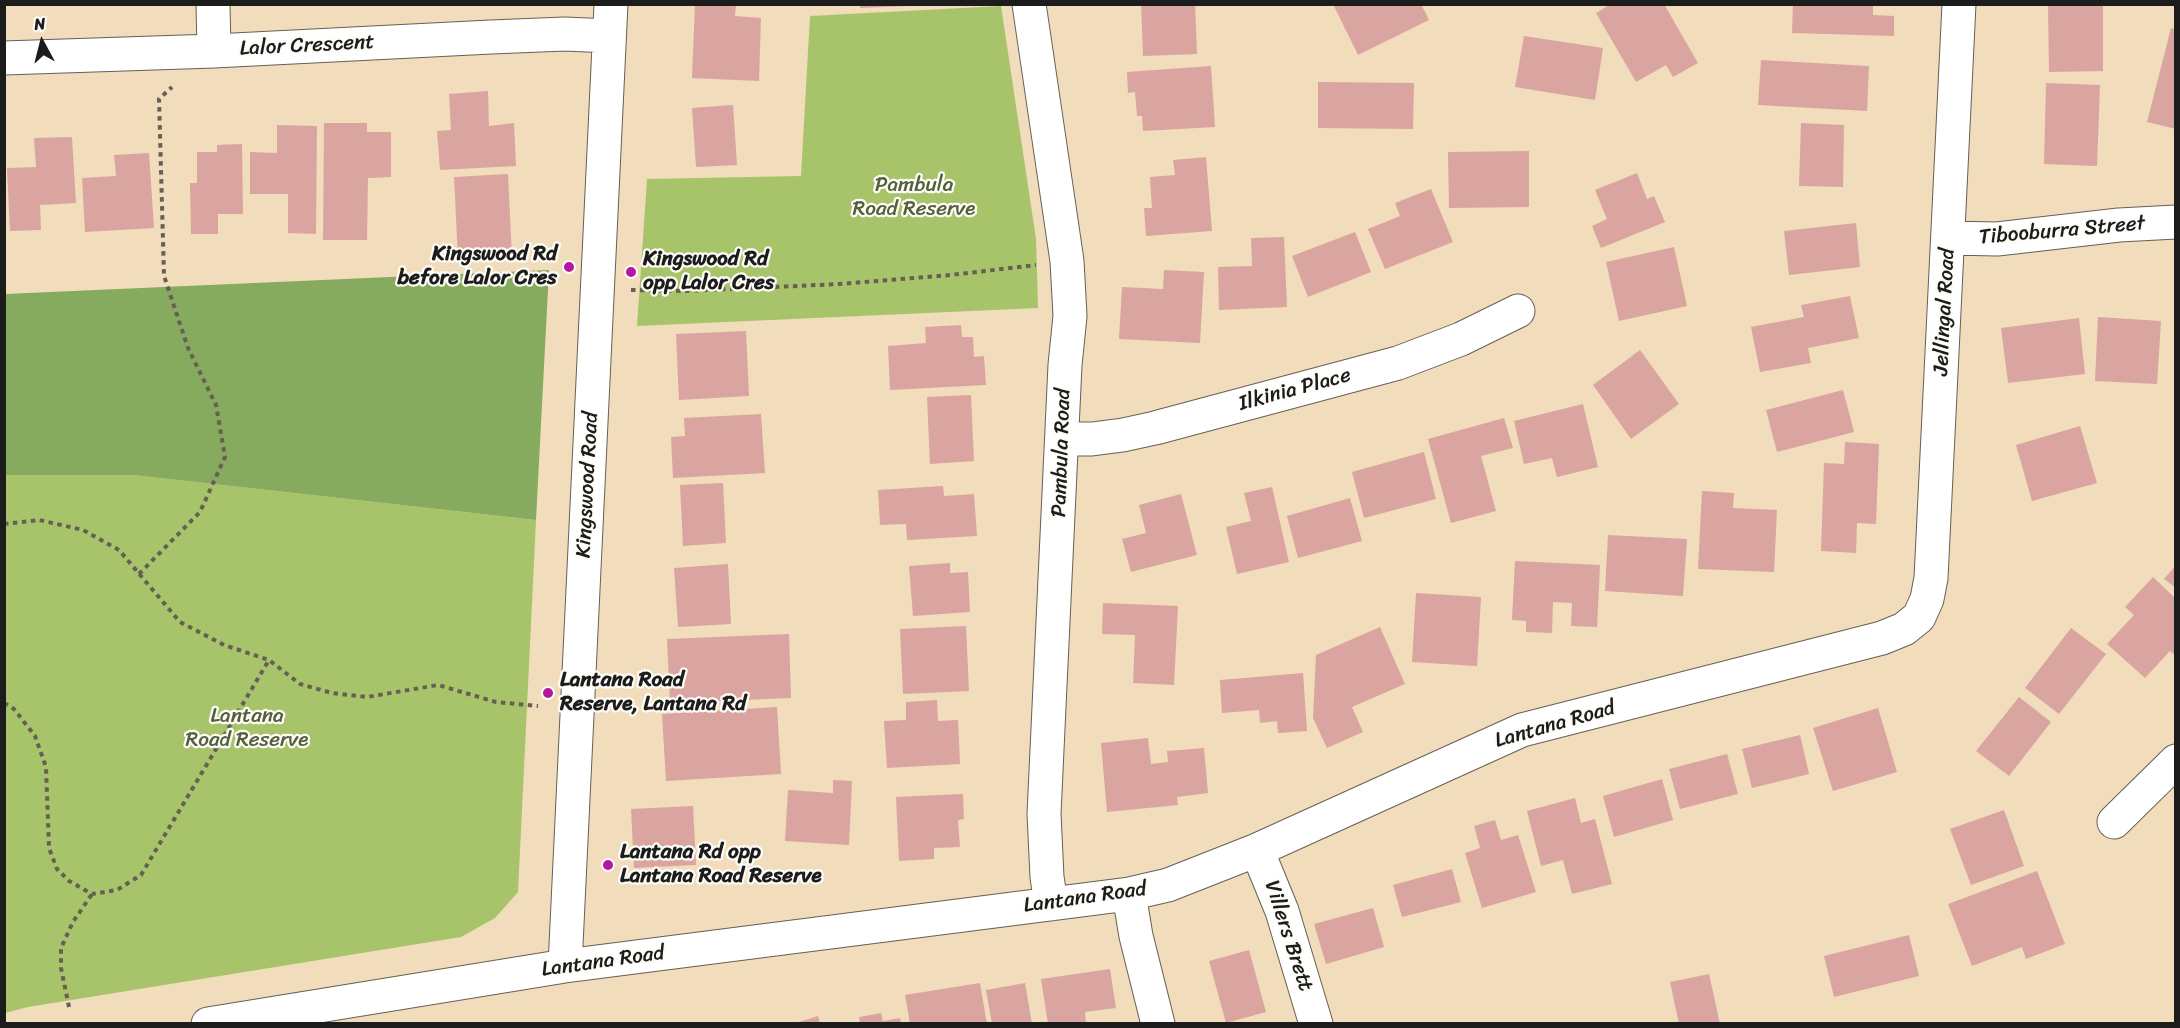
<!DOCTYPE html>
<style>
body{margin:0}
#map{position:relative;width:2180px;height:1028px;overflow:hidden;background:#f1dcbb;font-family:Sriracha,sans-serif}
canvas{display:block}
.frame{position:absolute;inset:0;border:6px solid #1c1c1c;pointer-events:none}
.north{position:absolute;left:12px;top:12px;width:60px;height:60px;-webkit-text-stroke:4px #fdfcf7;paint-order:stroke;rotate:353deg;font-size:16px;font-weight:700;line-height:24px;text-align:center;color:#1c1c1c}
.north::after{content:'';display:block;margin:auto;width:21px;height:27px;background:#1c1c1c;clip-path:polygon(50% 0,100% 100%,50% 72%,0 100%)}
</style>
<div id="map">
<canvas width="2180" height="1028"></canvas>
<div class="frame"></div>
<div class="north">N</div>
</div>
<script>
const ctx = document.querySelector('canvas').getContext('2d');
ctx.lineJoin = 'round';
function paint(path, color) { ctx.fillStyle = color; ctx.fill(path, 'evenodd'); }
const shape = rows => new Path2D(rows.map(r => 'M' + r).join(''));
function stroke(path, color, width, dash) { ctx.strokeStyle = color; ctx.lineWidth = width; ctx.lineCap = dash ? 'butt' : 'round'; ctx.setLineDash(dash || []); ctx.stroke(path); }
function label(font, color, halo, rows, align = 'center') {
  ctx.font = font + ' Sriracha,sans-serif'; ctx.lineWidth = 4.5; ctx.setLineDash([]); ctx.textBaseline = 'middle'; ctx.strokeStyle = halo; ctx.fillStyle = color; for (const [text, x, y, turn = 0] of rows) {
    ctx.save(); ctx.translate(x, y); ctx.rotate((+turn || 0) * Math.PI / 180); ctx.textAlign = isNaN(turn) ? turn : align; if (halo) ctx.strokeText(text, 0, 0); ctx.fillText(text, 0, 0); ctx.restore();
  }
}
paint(shape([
 [1001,6,1036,239,1038,308,637,326,647,179,801,176,810,16],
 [5,475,133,475,536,520,518,892,495,918,461,937,28,1007,5,1013]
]), '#a8c46a');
paint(shape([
 [549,270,536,520,133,475,5,475,5,294]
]), '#86aa5e');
paint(shape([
 [695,4,736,4,735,16,761,18,759,81,692,78],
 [860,4,908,4,908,6,860,8],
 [1141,4,1195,4,1197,54,1143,56],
 [1333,4,1421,4,1429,20,1358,55],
 [1611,4,1664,4,1698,63,1673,77,1666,65,1636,82,1596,13],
 [1793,4,1873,4,1873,15,1894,16,1894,36,1792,33],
 [2048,4,2103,4,2103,71,2049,72],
 [2171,28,2176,30,2176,129,2147,122],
 [1524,36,1603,48,1595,100,1515,87],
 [1761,60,1869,66,1867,111,1758,105],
 [1211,66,1215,127,1143,131,1142,116,1137,116,1135,92,1128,93,1127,72],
 [1318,82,1414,83,1413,129,1318,128],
 [2046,83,2100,85,2097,166,2044,164],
 [488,91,489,126,514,123,516,166,440,170,437,131,451,130,449,94],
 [733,105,737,165,696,167,692,108],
 [324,123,367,123,367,132,391,132,391,177,368,178,367,240,323,240],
 [1801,123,1844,125,1843,187,1799,186],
 [277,125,317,126,316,234,288,233,288,194,250,194,250,152,277,153],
 [72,137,76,203,40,205,41,230,10,231,7,168,36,167,34,138],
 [242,144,243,214,218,214,218,234,191,234,190,183,197,183,197,152,217,152,217,145],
 [1529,151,1529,207,1449,208,1448,152],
 [149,153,154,228,85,232,82,178,116,176,114,155],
 [1206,157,1212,231,1146,236,1144,208,1152,208,1150,177,1175,175,1173,160],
 [1637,173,1647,199,1654,196,1665,222,1601,248,1592,226,1607,219,1595,190],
 [508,174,512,256,458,259,454,177],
 [1431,189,1453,242,1385,269,1368,229,1400,216,1395,203],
 [1856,223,1860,267,1789,275,1784,231],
 [1355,232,1371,272,1308,297,1292,256],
 [1284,237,1287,307,1219,310,1218,267,1252,266,1251,238],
 [1674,247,1687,306,1619,321,1606,262],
 [1164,270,1204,272,1200,343,1119,339,1122,287,1163,289],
 [1850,296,1859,338,1808,348,1811,363,1760,372,1751,327,1804,317,1801,305],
 [2098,317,2161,321,2157,384,2095,381],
 [2079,318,2085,374,2008,383,2001,328],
 [961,325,962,337,973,337,974,357,984,356,986,385,890,390,888,346,926,343,925,327],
 [746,331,749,396,679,400,676,334],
 [1640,350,1679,404,1631,439,1593,385],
 [1843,390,1854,432,1777,452,1766,410],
 [971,395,974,461,930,464,927,397],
 [1583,404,1598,467,1557,477,1552,458,1524,464,1514,421],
 [761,414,765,473,673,478,671,437,685,436,684,418],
 [1504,418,1513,448,1481,456,1496,511,1451,523,1428,439],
 [2080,426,2097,483,2032,501,2016,445],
 [1845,442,1879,444,1876,524,1857,523,1856,553,1821,551,1824,463,1844,464],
 [1424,452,1436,499,1364,518,1352,472],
 [723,483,726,543,683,546,680,485],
 [943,486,944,496,974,494,977,536,907,540,906,524,880,525,878,490],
 [1272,487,1289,562,1237,574,1226,527,1251,521,1244,493],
 [1702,491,1734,493,1733,508,1777,510,1774,572,1698,569],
 [1181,494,1197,555,1131,572,1122,539,1146,533,1139,505],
 [1350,498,1362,541,1298,558,1287,516],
 [1608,535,1687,539,1683,596,1605,591],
 [1515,561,1600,565,1597,627,1571,626,1572,603,1553,602,1552,633,1526,632,1526,621,1512,620],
 [950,563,950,573,968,572,970,612,913,616,909,566],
 [728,564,731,624,678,627,674,568],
 [2176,565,2176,588,2164,579],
 [2153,577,2176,599,2176,656,2170,651,2145,678,2107,644,2134,615,2125,607],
 [1416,593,1481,597,1477,666,1412,662],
 [1103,603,1178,606,1174,685,1133,683,1135,635,1102,634],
 [966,626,969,691,903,694,900,629],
 [1380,627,1405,684,1352,707,1363,732,1327,748,1313,718,1316,655],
 [2071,628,2106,654,2059,714,2025,688],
 [789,634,791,698,670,703,667,639],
 [1303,673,1307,731,1278,733,1277,721,1260,723,1259,710,1222,713,1220,680],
 [2019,697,2051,722,2009,776,1976,751],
 [937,700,938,721,958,720,960,764,887,768,884,721,906,720,906,702],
 [777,707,781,774,666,781,662,714],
 [1878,708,1897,772,1833,791,1813,728],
 [1800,735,1809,774,1752,788,1742,749],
 [1148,738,1151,764,1168,762,1167,751,1204,748,1208,793,1177,797,1178,805,1107,812,1101,743],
 [1727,754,1738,794,1680,809,1669,769],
 [1662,779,1673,820,1614,837,1603,796],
 [833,780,852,781,849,845,785,841,788,790,833,793],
 [963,794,964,819,958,820,960,847,934,848,934,859,899,861,896,797],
 [1575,798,1581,823,1595,819,1612,884,1572,894,1563,860,1541,866,1527,811],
 [693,806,696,865,634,868,631,809],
 [2004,810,2024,866,1971,885,1950,829],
 [1495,820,1501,840,1518,835,1536,892,1482,908,1465,853,1480,848,1474,826],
 [1452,869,1461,902,1402,917,1393,885],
 [2037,871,2065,944,2026,959,2022,947,1972,966,1948,904],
 [1373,908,1384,947,1326,964,1314,924],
 [1909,935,1919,976,1834,997,1824,956],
 [1249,950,1266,1012,1226,1023,1209,961],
 [1110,969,1116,1008,1085,1012,1086,1024,1048,1024,1041,979],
 [1709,974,1720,1024,1679,1024,1670,982],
 [980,983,987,1024,910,1024,905,995],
 [1025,983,1032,1024,992,1024,986,990],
 [881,1013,883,1021,900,1018,901,1024,860,1024,859,1017],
 [818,1016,820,1024,796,1024,796,1023]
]), '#daa5a0');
const minor = shape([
 [213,4,214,51],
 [1029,4,1067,261,1070,316,1065,365,1044,814,1047,877,1051,904],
 [4,58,214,51,491,37,565,34,609,36],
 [1949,238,1997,239,2119,225,2176,222],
 [1063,439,1092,439,1123,435,1155,428,1398,363,1461,339,1518,311],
 [2114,822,2176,761],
 [1257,850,1282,911,1316,1024],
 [1129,894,1136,936,1158,1024],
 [565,966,611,4],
 [208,1024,565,966,1129,894,1168,885,1257,850,1522,730,1882,638,1904,629,1919,617,1927,599,1931,578,1959,4]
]);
stroke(minor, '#675f54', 35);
stroke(shape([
 [631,290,685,291,840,284,951,275,1036,265],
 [4,524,39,520,83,530,119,550,180,622,224,645,269,660,300,684,332,693,367,697,438,685,496,702,538,706],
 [139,574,200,512,225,457,216,405,188,348,164,276,159,99,172,87],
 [4,703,14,709,35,736,46,767,49,848,57,869,69,881,92,894,117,890,141,875,269,660],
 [69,1007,61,968,61,948,73,922,92,894]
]), '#675f54', 4, [4.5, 4.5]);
stroke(minor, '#fff', 33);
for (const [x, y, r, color] of [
 [569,267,6,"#b5179e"],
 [631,272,6,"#b5179e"],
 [548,693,6,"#b5179e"],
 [608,865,6,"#b5179e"]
]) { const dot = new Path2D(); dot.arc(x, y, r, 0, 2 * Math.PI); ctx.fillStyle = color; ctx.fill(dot); stroke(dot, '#fdfcf7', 2); }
label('21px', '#1c1c1c', '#fdfcf7', [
 ["Lalor Crescent",307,46,-3],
 ["Tibooburra Street",2062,231,-5],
 ["Jellingal Road",1945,312,-87],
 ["Ilkinia Place",1295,390,-15],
 ["Pambula Road",1062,453,-88],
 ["Kingswood Road",588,485,-87],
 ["Lantana Road",1555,725,-16],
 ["Lantana Road",1085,898,-8],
 ["Villers Brett",1288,936,72],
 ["Lantana Road",603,962,-8]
]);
label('21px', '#545f3b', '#fdfcf7', [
 ["Pambula",914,186],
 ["Road Reserve",914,210],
 ["Lantana",247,717],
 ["Road Reserve",247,741]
]);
label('bold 21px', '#1c1c1c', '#fdfcf7', [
 ["Kingswood Rd",557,255,"right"],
 ["before Lalor Cres",557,279,"right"],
 ["Kingswood Rd",643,260],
 ["opp Lalor Cres",643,284],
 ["Lantana Road",560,681],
 ["Reserve, Lantana Rd",560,705],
 ["Lantana Rd opp",620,853],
 ["Lantana Road Reserve",620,877]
], 'left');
</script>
